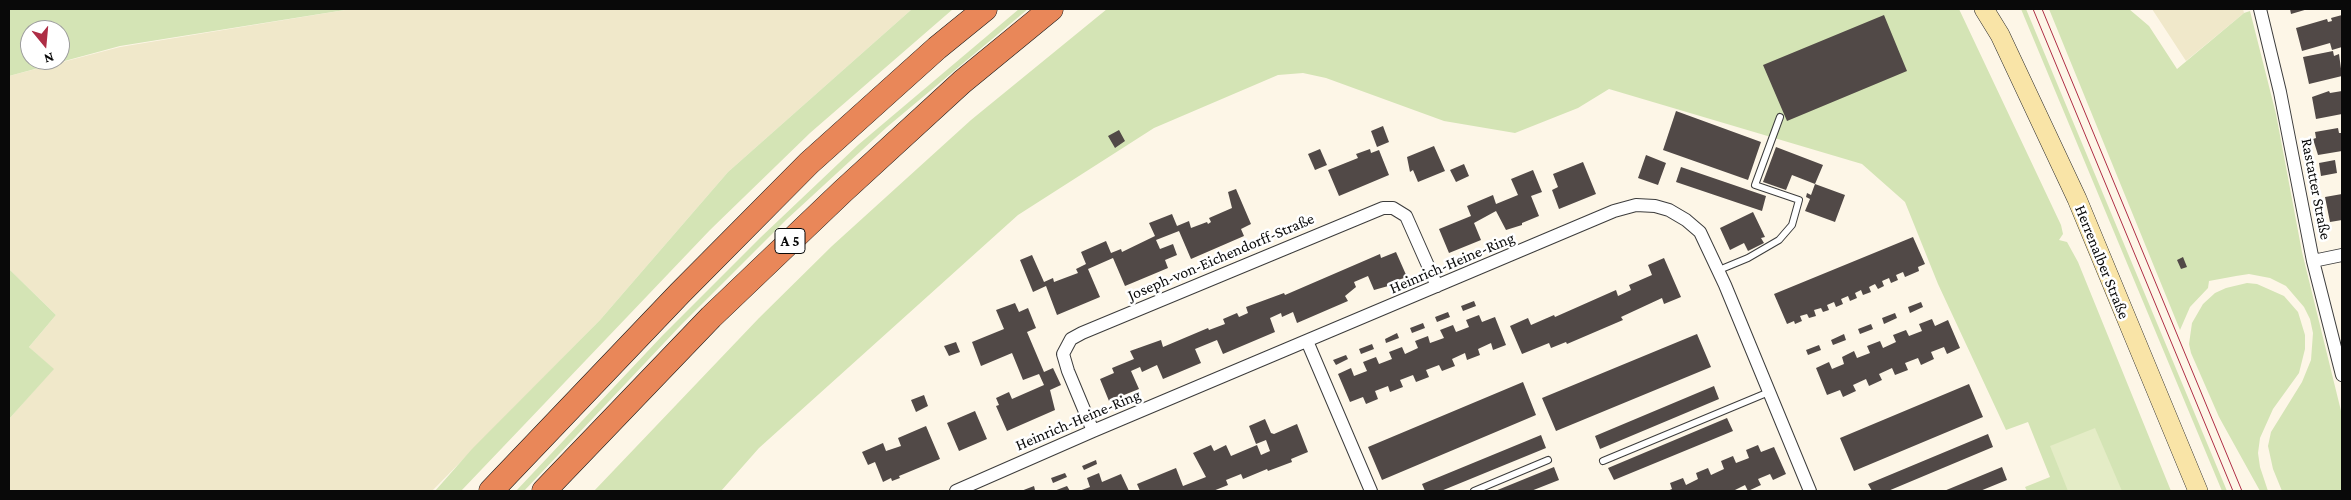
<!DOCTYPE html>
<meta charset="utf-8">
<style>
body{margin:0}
#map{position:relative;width:2351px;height:500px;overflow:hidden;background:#fdf6e7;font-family:"Crimson Pro",serif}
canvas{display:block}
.frame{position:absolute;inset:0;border:10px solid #090909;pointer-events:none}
.north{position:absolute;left:20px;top:20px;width:50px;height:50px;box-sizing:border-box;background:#fff;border:1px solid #9d9d9d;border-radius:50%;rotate:163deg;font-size:14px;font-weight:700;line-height:20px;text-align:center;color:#090909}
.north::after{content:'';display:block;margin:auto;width:18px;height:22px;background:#ae2d45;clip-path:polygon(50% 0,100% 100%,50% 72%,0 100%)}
</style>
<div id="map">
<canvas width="2351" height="500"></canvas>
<div class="frame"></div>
<div class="north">N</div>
</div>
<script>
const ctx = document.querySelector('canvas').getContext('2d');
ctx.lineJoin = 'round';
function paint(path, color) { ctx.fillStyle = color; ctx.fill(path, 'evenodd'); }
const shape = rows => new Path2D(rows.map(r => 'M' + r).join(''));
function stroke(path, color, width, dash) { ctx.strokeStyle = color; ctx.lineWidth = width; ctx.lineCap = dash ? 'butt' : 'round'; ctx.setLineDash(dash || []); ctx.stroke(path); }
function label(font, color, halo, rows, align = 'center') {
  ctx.font = font + ' "Crimson Pro",serif'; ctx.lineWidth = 5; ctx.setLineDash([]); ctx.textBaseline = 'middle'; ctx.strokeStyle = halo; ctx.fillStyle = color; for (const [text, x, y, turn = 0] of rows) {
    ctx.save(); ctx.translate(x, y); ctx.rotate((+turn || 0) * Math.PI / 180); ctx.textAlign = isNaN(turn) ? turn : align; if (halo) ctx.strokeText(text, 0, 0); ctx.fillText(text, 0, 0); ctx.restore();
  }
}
paint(shape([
 [351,9,912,9,728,172,600,320,432,491,9,491,9,419,53,369,29,347,56,315,9,269,9,76,120,47],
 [2152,9,2243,9,2244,13,2186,61]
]), '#f0e8ca');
paint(shape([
 [9,9,351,9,120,46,9,76],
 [30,30,60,30,60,60,30,60],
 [912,9,953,9,810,133,710,230,461,491,435,491,472,449,600,320,728,172],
 [1019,9,1028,9,887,127,786,220,681,325,524,491,516,491,662,336,761,237,858,145],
 [1107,9,1959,9,2061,225,2063,234,2059,240,2067,242,2078,262,2171,491,2027,491,2025,487,2050,477,2028,422,2006,430,1938,284,1905,202,1862,164,1609,89,1578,108,1515,133,1444,121,1326,78,1303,73,1278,75,1154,128,1018,215,759,448,721,491,594,491,759,318,832,246,971,120],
 [2021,9,2026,9,2227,491,2222,491],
 [2049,9,2129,9,2149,26,2177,69,2244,13,2250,11,2276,114,2302,252,2342,415,2342,491,2282,491,2273,469,2268,446,2271,432,2302,382,2311,360,2313,333,2310,319,2304,307,2286,286,2270,278,2249,274,2236,276,2209,281,2208,288,2190,307,2180,330],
 [9,269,56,315,29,347,54,369,9,419],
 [2247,283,2257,284,2284,296,2298,312,2305,335,2305,349,2299,373,2273,409,2260,438,2258,453,2260,467,2268,491,2260,491,2219,417,2191,353,2189,344,2192,323,2203,304,2215,293,2226,288]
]), '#d4e4b5');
paint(shape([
 [2095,428,2122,491,2068,491,2050,446]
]), '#e4ecc6');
paint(shape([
 [2290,9,2308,9,2291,14],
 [1884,15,1907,71,1787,121,1763,65],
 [2342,15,2342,47,2332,50,2330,43,2302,51,2296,28,2327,19,2328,22,2332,21,2331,18],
 [2333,51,2334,56,2339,54,2342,76,2309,84,2303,57],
 [2329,91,2330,93,2342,91,2342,114,2316,119,2312,97],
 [1676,111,1761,142,1748,180,1663,150],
 [1383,126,1389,142,1377,147,1371,131],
 [2338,128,2339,133,2342,133,2342,151,2318,155,2313,139,2316,138,2315,132],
 [1119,130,1125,141,1115,148,1108,136],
 [1434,146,1445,171,1418,182,1413,170,1410,172,1407,157],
 [1776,147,1823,165,1815,184,1792,175,1786,190,1763,182],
 [1320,149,1327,165,1315,170,1308,154],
 [1370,149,1371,153,1379,150,1389,175,1339,196,1328,170,1358,158,1356,154],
 [1646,155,1666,163,1658,185,1638,178],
 [2335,160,2337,173,2321,176,2319,163],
 [1583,162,1596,194,1559,209,1552,190,1558,187,1553,174],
 [1464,164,1469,176,1456,182,1450,170],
 [1681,167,1766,196,1762,211,1676,182],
 [1533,170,1542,192,1531,196,1539,216,1522,223,1522,225,1506,230,1496,211,1474,223,1481,240,1449,253,1439,229,1471,216,1467,206,1493,195,1496,204,1518,195,1511,179],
 [1815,184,1845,195,1835,222,1805,211,1810,199,1806,197,1807,193,1811,195],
 [1236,189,1251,224,1241,229,1244,236,1191,259,1179,231,1156,240,1160,249,1173,244,1177,255,1165,260,1168,268,1125,286,1113,258,1088,269,1100,297,1057,315,1046,286,1033,292,1020,260,1032,255,1044,282,1053,278,1054,282,1078,273,1076,269,1086,264,1081,252,1106,241,1111,253,1121,249,1122,252,1155,236,1149,223,1172,214,1177,226,1189,221,1191,228,1207,222,1208,224,1211,222,1209,218,1232,208,1228,192],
 [2342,194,2342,220,2330,222,2325,197],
 [1753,212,1765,237,1761,238,1764,243,1748,251,1744,243,1730,250,1720,228],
 [1913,237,1925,264,1918,267,1919,271,1905,277,1903,272,1896,275,1898,280,1891,283,1889,278,1882,281,1884,286,1878,289,1875,284,1869,287,1871,292,1863,295,1861,290,1855,293,1857,298,1850,301,1848,296,1841,299,1843,304,1836,307,1834,302,1827,305,1829,310,1823,312,1821,308,1814,310,1816,316,1809,318,1807,314,1800,316,1802,321,1795,324,1794,321,1787,324,1774,294],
 [1396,252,1407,277,1398,280,1399,283,1374,290,1368,276,1354,282,1356,287,1345,296,1348,301,1297,323,1293,312,1282,317,1281,313,1270,318,1275,332,1223,354,1217,340,1195,349,1201,363,1163,379,1157,365,1142,372,1140,367,1131,371,1139,389,1109,401,1100,379,1114,373,1112,368,1134,359,1130,351,1161,340,1163,347,1208,328,1209,330,1225,324,1223,319,1237,313,1239,317,1248,313,1246,307,1284,293,1285,295,1380,254,1381,258],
 [2183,257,2187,267,2181,269,2177,260],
 [1664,258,1681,297,1664,304,1662,298,1621,317,1623,320,1567,344,1566,342,1551,348,1549,343,1522,354,1510,326,1528,318,1531,325,1554,315,1555,317,1616,290,1618,296,1631,290,1629,285,1652,275,1648,265],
 [1474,301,1476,306,1463,311,1461,306],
 [1921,302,1923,307,1910,313,1908,307],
 [1015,303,1019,312,1028,308,1036,328,1027,332,1044,372,1053,368,1061,385,1050,390,1055,410,1007,431,996,406,999,405,996,398,1009,392,1012,399,1044,385,1039,374,1023,380,1012,353,981,366,972,342,1004,329,996,310],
 [1448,312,1450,317,1437,322,1435,317],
 [1895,313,1897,318,1884,324,1882,318],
 [1479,315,1482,322,1495,317,1506,345,1493,350,1491,343,1478,349,1480,355,1467,360,1465,353,1452,359,1455,366,1442,371,1439,365,1426,370,1429,377,1416,382,1413,375,1400,380,1403,387,1390,392,1388,386,1375,391,1378,399,1366,404,1363,397,1350,402,1338,374,1351,368,1354,376,1367,371,1363,362,1376,357,1379,364,1392,359,1389,352,1402,347,1405,354,1418,348,1415,341,1428,336,1430,343,1444,338,1440,330,1453,325,1456,332,1469,327,1466,320],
 [1932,319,1935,326,1948,320,1960,348,1947,354,1944,347,1931,352,1934,359,1921,365,1918,358,1905,363,1908,370,1895,375,1892,368,1879,374,1882,380,1869,386,1866,379,1853,385,1856,391,1843,397,1840,390,1827,395,1816,368,1829,362,1832,369,1844,364,1842,357,1854,351,1857,358,1870,353,1867,346,1880,341,1883,348,1896,342,1893,335,1906,330,1909,336,1922,331,1919,324],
 [1423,323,1425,328,1412,333,1410,328],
 [1871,324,1873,329,1860,334,1858,329],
 [1397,333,1399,338,1386,343,1385,339],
 [1697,334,1711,367,1556,431,1542,398],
 [1844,334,1846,340,1833,345,1831,340],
 [956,342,960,352,949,356,944,346],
 [1372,344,1374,349,1361,354,1359,349],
 [1819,345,1821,350,1808,355,1806,350],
 [1346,355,1348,359,1336,365,1333,360],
 [1523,382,1536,415,1382,480,1368,447],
 [1969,384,1983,417,1854,471,1840,438],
 [1714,386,1719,399,1600,449,1595,436],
 [924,395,928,406,916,412,911,400],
 [975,411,987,439,959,451,947,423],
 [1727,418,1733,431,1614,480,1608,468],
 [1265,419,1271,433,1274,434,1297,424,1308,452,1291,459,1292,462,1268,471,1267,469,1243,479,1241,474,1226,480,1228,485,1213,491,1140,491,1137,484,1176,468,1183,486,1206,477,1193,453,1211,445,1214,451,1226,445,1231,456,1257,445,1261,455,1270,451,1266,440,1256,444,1249,426],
 [926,426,940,459,899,476,900,478,892,481,891,478,883,482,875,462,868,465,862,452,883,443,886,451,901,446,898,438],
 [1988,434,1993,447,1888,491,1872,491,1868,484],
 [1541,435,1546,448,1441,491,1425,491,1422,484],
 [1758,445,1761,452,1774,447,1786,474,1773,480,1770,474,1758,479,1761,485,1748,491,1745,485,1733,491,1667,491,1672,489,1670,483,1683,478,1686,485,1698,479,1696,473,1708,468,1711,475,1724,469,1721,461,1733,456,1736,463,1749,458,1746,450],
 [1096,460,1097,464,1084,470,1082,466],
 [1554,467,1559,480,1531,491,1495,491],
 [2002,467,2007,480,1980,491,1944,491],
 [1065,473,1067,477,1053,483,1051,478],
 [1099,473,1102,482,1121,474,1129,491,1079,491,1090,487,1087,478],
 [1034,486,1035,490,1021,491],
 [1067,486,1070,491,1054,491]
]), '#514947');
const lane = shape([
 [1719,270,1748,258,1779,240,1792,225,1799,200,1755,185,1780,117],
 [1603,461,1769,392],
 [1474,491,1548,460]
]);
const street = shape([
 [2260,9,2280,92,2313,261,2342,375],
 [2313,261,2342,255],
 [1307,341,1371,491],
 [1093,431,1068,371,1063,354,1071,339,1082,333,1383,208,1393,208,1406,216,1437,286],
 [956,491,1093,431,1614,211,1636,205,1655,206,1669,210,1686,220,1700,232,1725,285,1810,491]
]);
const secondary = shape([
 [1984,9,2000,35,2077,199,2198,491]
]);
const highway = shape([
 [491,491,680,293,809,163,937,48,985,9],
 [544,491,711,317,842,192,962,82,1051,9]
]);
stroke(lane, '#3c3c3c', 8);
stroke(street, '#3c3c3c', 14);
stroke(secondary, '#2b2b2b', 20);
stroke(highway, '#1a1a1a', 25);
stroke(lane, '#fff', 6);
stroke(street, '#fff', 12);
stroke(secondary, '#f9e4a7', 19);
stroke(highway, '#e98759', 24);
stroke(shape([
 [2033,9,2233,491],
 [2042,9,2242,491]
]), '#ae2d45', 1);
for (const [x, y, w] of [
 [790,241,30]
]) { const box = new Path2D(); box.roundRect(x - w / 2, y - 12.5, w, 25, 4); ctx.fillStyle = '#fff'; ctx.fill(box); stroke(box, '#090909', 1); }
label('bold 15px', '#090909', null, [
 ["A 5",790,241]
]);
label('16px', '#090909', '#fff', [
 ["Rastatter Straße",2316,189,79],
 ["Joseph-von-Eichendorff-Straße",1221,257,-23],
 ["Herrenalber Straße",2102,262,68],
 ["Heinrich-Heine-Ring",1452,263,-23],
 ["Heinrich-Heine-Ring",1078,420,-23]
]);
</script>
